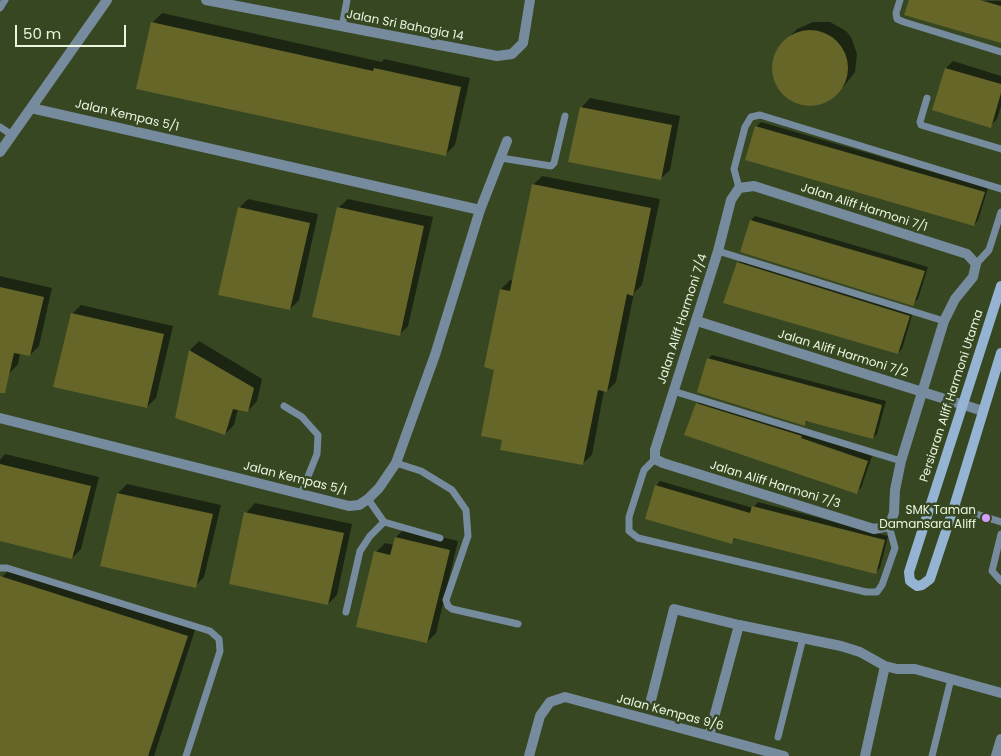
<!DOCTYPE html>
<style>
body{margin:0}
#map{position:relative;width:1001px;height:756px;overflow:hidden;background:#364722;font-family:Poppins,sans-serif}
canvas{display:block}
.scale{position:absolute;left:15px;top:25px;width:111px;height:22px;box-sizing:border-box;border:2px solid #ebf6e0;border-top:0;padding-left:6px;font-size:15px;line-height:18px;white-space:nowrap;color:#ebf6e0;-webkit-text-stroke:4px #364722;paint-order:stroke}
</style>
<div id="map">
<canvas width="1001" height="756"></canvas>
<div class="scale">50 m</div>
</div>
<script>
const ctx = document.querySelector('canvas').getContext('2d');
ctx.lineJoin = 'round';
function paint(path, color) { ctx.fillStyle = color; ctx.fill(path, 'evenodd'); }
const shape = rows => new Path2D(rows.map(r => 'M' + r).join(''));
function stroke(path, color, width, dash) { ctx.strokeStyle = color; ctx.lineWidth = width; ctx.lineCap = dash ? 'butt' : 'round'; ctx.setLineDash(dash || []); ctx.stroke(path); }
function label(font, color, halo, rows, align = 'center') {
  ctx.font = font + ' Poppins,sans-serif'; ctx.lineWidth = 5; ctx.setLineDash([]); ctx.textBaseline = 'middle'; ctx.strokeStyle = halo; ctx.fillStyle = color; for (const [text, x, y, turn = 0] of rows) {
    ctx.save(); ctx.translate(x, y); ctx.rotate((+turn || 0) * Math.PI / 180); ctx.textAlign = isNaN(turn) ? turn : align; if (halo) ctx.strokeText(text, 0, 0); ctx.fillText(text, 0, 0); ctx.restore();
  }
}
paint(shape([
 [910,0,1001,1,1001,42],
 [162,13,382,62,384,59,470,78,455,145,446,154,152,23],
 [813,22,830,22,846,31,851,37,857,54,855,72,844,86,827,101,818,104,800,103,785,95,779,88,773,71,776,54,787,39,797,29],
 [953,61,1001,76,1001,106,997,119,990,126,946,68],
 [590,98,680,116,670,170,660,179,581,108],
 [761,122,988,188,978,220,974,225,756,127],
 [542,176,660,199,642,285,634,293,616,382,607,391,604,390,592,455,582,464,503,439,496,369,501,289,510,280,513,281,533,185],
 [248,199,318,214,299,300,290,309,239,208],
 [348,199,433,217,408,326,399,335,338,208],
 [755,216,928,267,918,299,912,304,751,220],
 [743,259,913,312,902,349,898,353,738,263],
 [0,276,52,288,39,346,30,355,20,353,18,364,9,374,0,372],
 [81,305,173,326,156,398,147,407,72,314],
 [199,341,262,379,257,401,248,411,238,409,234,425,225,434,177,417,190,350],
 [712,355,886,401,877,434,873,438,809,420,804,425,708,359],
 [701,400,872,456,861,488,856,492,697,404],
 [5,454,99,477,81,549,72,558,0,540,0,460],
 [660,481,753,508,758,502,888,536,880,568,875,573,736,537,732,543,656,486],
 [127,484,221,505,204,577,195,586,118,493],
 [255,503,352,524,337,595,328,604,246,513],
 [405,528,458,541,436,633,427,642,376,552,385,543,394,545,396,537],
 [11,568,196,627,154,756,0,756,0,584,2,577]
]), '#0007');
paint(shape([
 [909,0,980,0,1001,6,1001,43,904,15],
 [151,22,373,71,374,68,461,87,446,156,136,89],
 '772 68a38 38 0 1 1 76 0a38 38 0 1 1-76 0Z',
 [945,68,1001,84,1001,93,991,128,932,110],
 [580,107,672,125,661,180,568,162],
 [755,126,985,192,974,226,745,160],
 [532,184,651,208,633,296,627,294,607,392,598,390,583,465,500,450,502,440,481,436,494,370,484,367,500,289,510,291],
 [238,207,310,223,290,310,218,295],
 [337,207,424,226,400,336,312,317],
 [750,220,925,271,914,304,913,306,740,252],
 [737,262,910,316,898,354,723,303],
 [0,287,44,297,30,356,14,353,5,393,0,393],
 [71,313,164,334,147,408,53,387],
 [189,350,254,388,248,412,233,409,225,435,175,418],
 [707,358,882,405,873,439,806,421,805,426,699,393,697,392],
 [696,403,802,436,801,438,868,461,857,494,684,435],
 [0,464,91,486,72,559,0,541],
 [655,485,750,513,752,506,885,540,876,574,734,538,732,544,645,519],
 [117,493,213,514,196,588,100,566],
 [244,512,344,533,328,605,229,584],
 [395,537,450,550,427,643,356,627,374,551,390,555],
 [0,576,188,636,148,756,0,756]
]), '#656628');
stroke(shape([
 [900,0,896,13,897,19,904,22,1001,52],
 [0,8,5,0],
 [342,27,347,0],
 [927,98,920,122,921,125,1001,149],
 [0,127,12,135],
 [501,158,551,166,554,163,565,116],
 [739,188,734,169,745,127,751,117,760,115,1001,189],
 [718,251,944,321],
 [976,264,989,250,1001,212],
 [673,391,901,461],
 [284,406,302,417,318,435,317,454,301,494],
 [655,459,644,470,629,517,629,531,638,538,866,592,877,592,882,585,895,548,889,526],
 [396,463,421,471,452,490,466,510,468,536,446,600,448,606,452,609,518,624],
 [368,499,384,522,440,538],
 [954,507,1001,522],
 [1001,534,992,571,1001,581],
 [0,568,7,568,210,631,219,639,220,651,186,756],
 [346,612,360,551,370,536,384,522],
 [778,737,803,638],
 [932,756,951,679]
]), '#778b9e', 7);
stroke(shape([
 [206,0,497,56,512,54,523,43,530,0],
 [31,108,480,210],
 [0,152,107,0],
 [754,186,967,254,976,264,973,277,955,299,944,321,901,461,895,490,894,513,889,526,874,529,663,463,655,459,655,450,718,251,731,200,739,188,754,186],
 [697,321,983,411],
 [0,418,349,506,359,505,368,499,379,488,396,463,435,355,480,210,507,141],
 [651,700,674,609,739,625,841,646,860,652,885,666,897,669,915,669,1001,693],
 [709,736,739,625],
 [529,756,540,716,550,702,565,697,784,756],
 [865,756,885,666],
 [996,756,1001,739]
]), '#778b9e', 10);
stroke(shape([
 [1001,286,909,572,910,581,917,586,922,585,930,579,954,507,1001,353]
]), '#95b4d3', 10);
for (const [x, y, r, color] of [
 [986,518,5,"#d39cfd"]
]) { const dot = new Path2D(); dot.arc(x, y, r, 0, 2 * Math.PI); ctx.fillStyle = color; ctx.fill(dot); stroke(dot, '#364722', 2); }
label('12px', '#ebf6e0', '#364722', [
 ["Jalan Sri Bahagia 14",405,26,11],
 ["Jalan Kempas 5/1",127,116,13],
 ["Jalan Aliff Harmoni 7/1",864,208,18],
 ["Jalan Aliff Harmoni 7/4",683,319,-72],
 ["Jalan Aliff Harmoni 7/2",843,354,17],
 ["Persiaran Aliff Harmoni Utama",952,396,-72],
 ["Jalan Kempas 5/1",295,479,14],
 ["Jalan Aliff Harmoni 7/3",775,485,17],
 ["Jalan Kempas 9/6",670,713,15]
]);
label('12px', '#ebf6e0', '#364722', [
 ["SMK Taman",976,511],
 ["Damansara Aliff",976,525]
], 'right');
</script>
